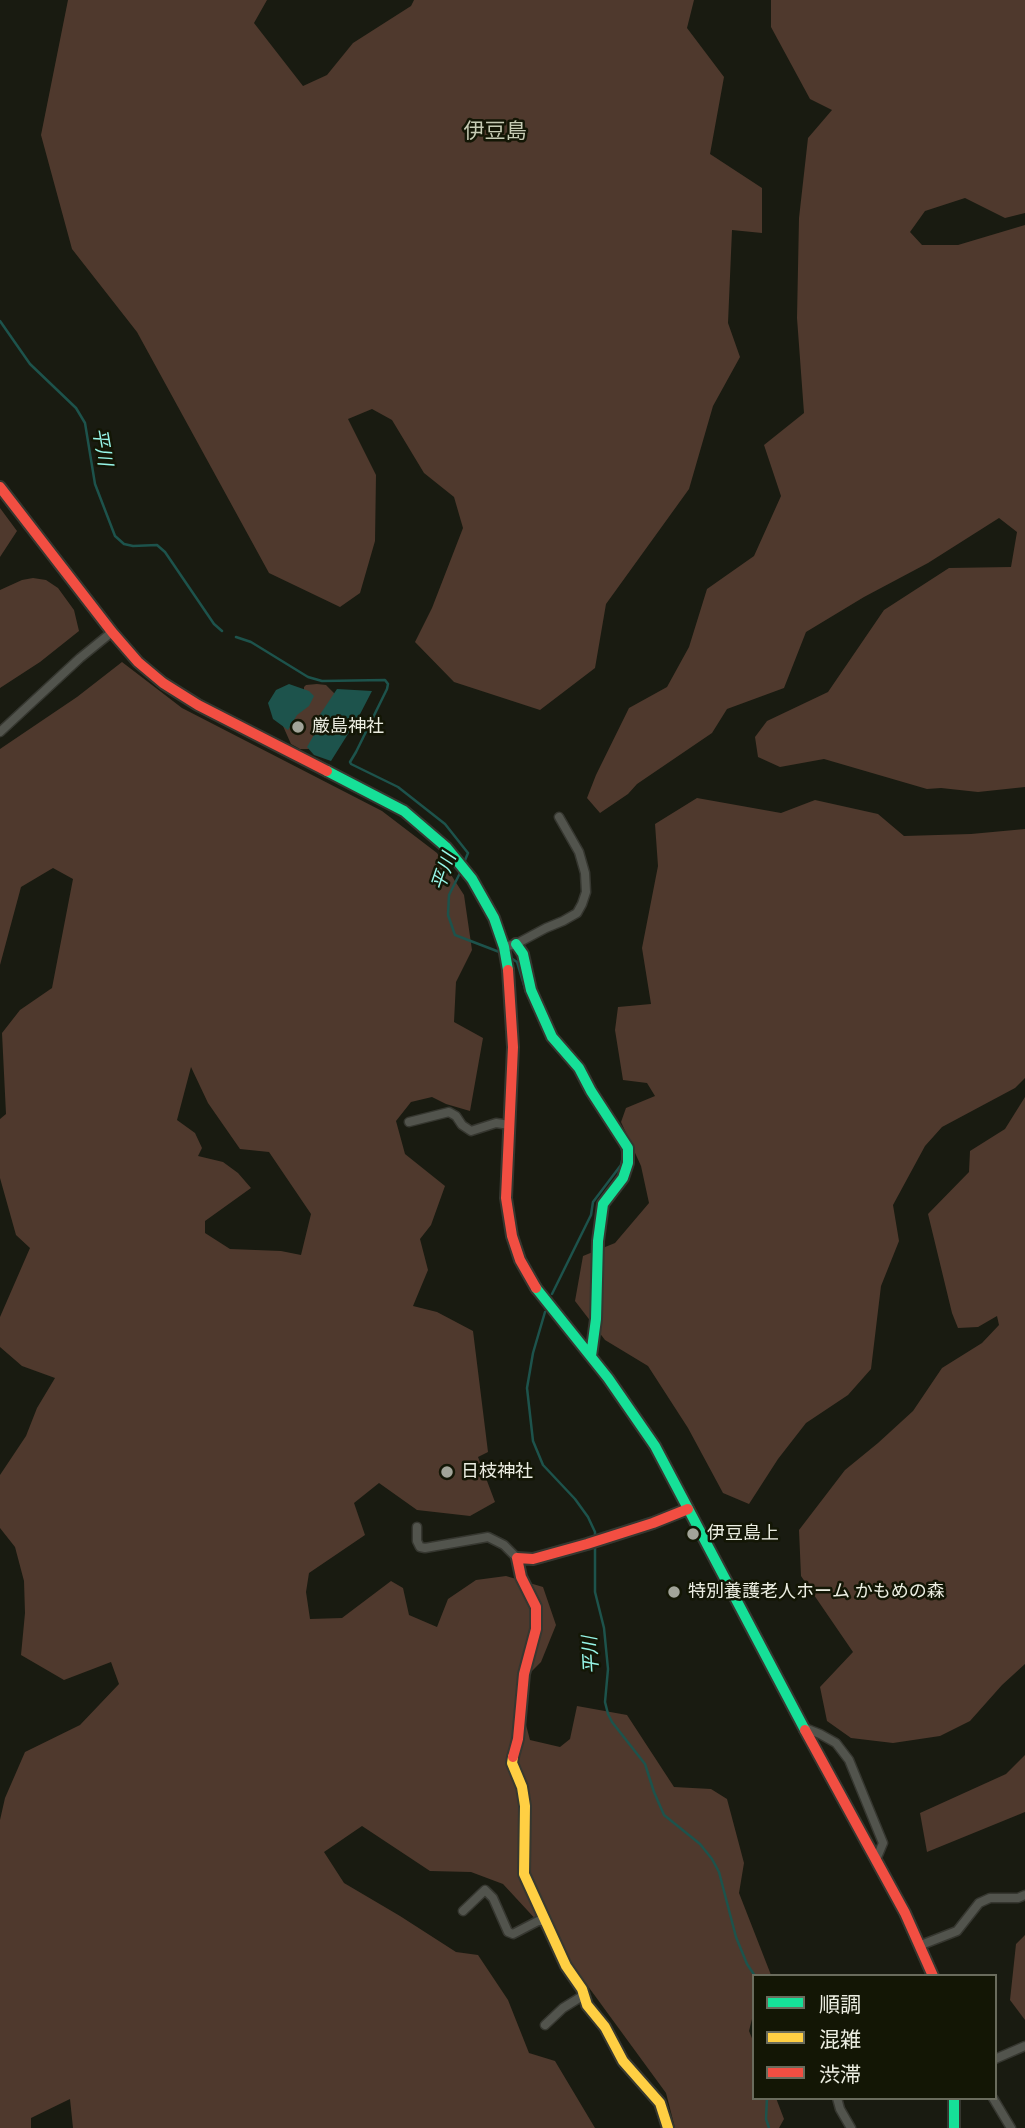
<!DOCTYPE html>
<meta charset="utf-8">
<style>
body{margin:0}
#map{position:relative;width:1025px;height:2128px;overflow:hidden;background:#191b11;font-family:Mulish,"Noto Sans JP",sans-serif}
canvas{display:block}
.legend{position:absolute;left:752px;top:1974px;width:245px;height:126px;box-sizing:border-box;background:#131605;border:2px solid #6a6c5d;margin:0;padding:9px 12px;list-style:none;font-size:21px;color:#eceee2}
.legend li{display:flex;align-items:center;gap:14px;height:35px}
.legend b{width:35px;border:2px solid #6a6c5d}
</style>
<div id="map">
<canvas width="1025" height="2128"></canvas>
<ul class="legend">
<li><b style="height:9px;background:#16e098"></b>順調</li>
<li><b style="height:9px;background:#ffcf43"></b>混雑</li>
<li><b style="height:9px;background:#f24e42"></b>渋滞</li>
</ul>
</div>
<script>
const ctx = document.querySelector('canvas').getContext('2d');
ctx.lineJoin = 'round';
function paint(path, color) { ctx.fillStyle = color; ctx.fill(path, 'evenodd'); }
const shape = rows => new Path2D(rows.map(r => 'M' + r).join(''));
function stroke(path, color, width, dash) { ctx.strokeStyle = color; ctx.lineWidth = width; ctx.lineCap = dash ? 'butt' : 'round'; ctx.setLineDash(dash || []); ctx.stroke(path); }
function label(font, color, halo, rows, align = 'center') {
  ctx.font = font + ' Mulish,"Noto Sans JP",sans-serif'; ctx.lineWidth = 5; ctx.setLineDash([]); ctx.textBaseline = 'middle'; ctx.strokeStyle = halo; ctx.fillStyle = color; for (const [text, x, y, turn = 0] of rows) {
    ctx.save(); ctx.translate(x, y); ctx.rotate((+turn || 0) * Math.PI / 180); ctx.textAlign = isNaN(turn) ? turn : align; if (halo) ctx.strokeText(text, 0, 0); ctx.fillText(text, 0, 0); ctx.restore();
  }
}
paint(shape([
 [68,0,267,0,254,23,303,86,327,75,353,43,411,6,414,0,694,0,687,28,724,77,710,154,762,188,762,233,732,230,728,323,740,357,713,406,689,489,606,604,595,668,540,710,454,682,415,642,432,608,463,528,454,497,424,473,392,420,372,409,348,419,376,475,375,541,360,593,340,607,269,573,137,332,72,249,41,135],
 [771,0,1025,0,1025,213,1005,218,965,198,925,211,910,232,922,245,958,245,1025,225,1025,787,978,792,941,788,927,789,824,759,780,767,758,757,755,737,767,721,828,692,884,610,949,568,1011,567,1017,532,999,518,928,563,864,597,806,632,784,688,727,709,712,733,637,784,628,794,600,813,587,798,596,775,629,708,667,687,689,647,707,589,754,556,781,496,764,445,804,413,797,318,799,218,808,138,832,110,810,99,771,27],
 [0,508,17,531,0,557],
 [33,578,46,580,58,588,74,610,79,631,40,662,0,688,0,590,22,580],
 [122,662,182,708,382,811,437,853,464,895,472,950,456,982,454,1022,483,1038,470,1111,446,1104,432,1097,411,1102,396,1121,405,1154,445,1186,431,1225,420,1239,428,1270,413,1306,437,1312,473,1331,488,1452,478,1457,495,1502,470,1516,417,1510,379,1483,354,1503,365,1535,309,1573,306,1592,310,1619,342,1618,391,1581,403,1588,409,1615,437,1627,448,1599,476,1580,506,1576,543,1587,556,1625,541,1662,516,1687,530,1740,560,1747,570,1739,577,1706,627,1715,674,1787,711,1789,727,1799,744,1863,739,1893,771,1975,754,1976,754,2011,749,2031,754,2043,754,2098,776,2098,784,2119,779,2128,675,2128,666,2093,552,1937,503,1884,471,1872,430,1871,362,1826,324,1852,344,1883,400,1916,456,1952,478,1955,508,2000,529,2053,555,2061,595,2128,73,2128,70,2099,31,2118,31,2128,0,2128,0,1820,5,1798,25,1752,80,1725,119,1684,111,1662,64,1680,21,1655,25,1613,24,1581,15,1547,0,1528,0,1475,26,1436,37,1408,55,1378,22,1366,0,1347,0,1317,30,1248,16,1235,0,1178,0,1119,6,1114,2,1033,20,1010,52,988,73,879,53,868,21,887,0,965,0,749,77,697],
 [191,1067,208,1103,240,1149,269,1152,311,1214,301,1255,281,1251,230,1249,205,1233,205,1221,251,1188,238,1173,223,1162,198,1156,202,1148,195,1133,177,1120],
 [317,684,326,685,337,696,313,746,308,749,300,749,291,744,283,726,304,696,304,687,306,685],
 [697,798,781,813,815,800,878,814,904,836,971,834,1025,829,1025,1078,1015,1088,942,1127,925,1146,893,1205,899,1241,881,1286,871,1369,848,1395,806,1423,778,1459,749,1504,723,1493,688,1428,648,1366,605,1340,575,1301,583,1256,615,1243,649,1203,641,1166,621,1122,626,1108,655,1096,647,1083,623,1080,615,1030,618,1007,651,1004,642,948,658,866,655,824],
 [1025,1097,1025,1664,1002,1685,970,1721,940,1736,893,1743,851,1738,827,1721,820,1687,853,1652,801,1576,799,1530,845,1470,878,1443,913,1411,942,1368,982,1343,999,1325,997,1316,978,1327,958,1328,952,1313,928,1214,969,1172,970,1151,1005,1129],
 [1025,1755,1025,1812,927,1852,920,1813,1006,1774],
 [1025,1935,1025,2020,1010,2000,1016,1944]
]), '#4f392d');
paint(shape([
 [289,684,309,691,314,696,309,706,297,715,288,730,273,719,268,703,276,690],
 [337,689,372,691,358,718,331,761,314,755,307,747,318,728,319,716]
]), '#1d534c');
stroke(shape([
 [0,321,30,364,76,408,85,423,95,484,115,536,124,544,133,546,157,545,165,552,214,624,222,631],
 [236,637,251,642,308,677,322,681,385,680,388,684,387,689,356,752,350,762,351,764,398,787,445,824,468,853,463,865],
 [461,871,449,895,448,915,455,935,502,953],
 [508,956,517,962,526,992],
 [547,1039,559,1053],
 [552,1294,591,1215,593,1202,621,1165,623,1156,621,1145],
 [545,1312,533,1353,527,1388,533,1441,543,1465,575,1499,588,1517,595,1532,595,1538],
 [595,1544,595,1592,604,1628,608,1669,605,1702,608,1714,612,1722,645,1764,654,1792,664,1815,700,1844,712,1859,719,1872,736,1937,747,1964,755,1976],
 [767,2098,766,2119,769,2128]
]), '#1d534c', 2.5);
const street = shape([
 [0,732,80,658,112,632],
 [504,947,516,944,546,928,563,921,577,913,582,904,586,892,585,873,579,852,559,817],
 [409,1122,449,1112,456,1116,462,1125,471,1131,496,1123,510,1125],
 [417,1527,417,1541,420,1547,425,1548,488,1537,504,1545,517,1558],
 [805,1728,820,1734,836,1743,849,1760,883,1843,876,1860],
 [463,1911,485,1890,493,1898,508,1932,513,1934,538,1921,546,1921],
 [921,1945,957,1931,979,1903,990,1898,1018,1898,1025,1895],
 [545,2025,563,2008,584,1995],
 [995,2059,1025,2046],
 [837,2098,840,2109,851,2128],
 [993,2098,1011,2128]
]);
const fast = shape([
 [327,771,404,811,446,847,472,879,494,918,504,947,508,970],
 [516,944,523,954,531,990,552,1037,579,1068,591,1091,628,1148,628,1163,623,1178,603,1204,598,1241,596,1319,591,1356],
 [536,1288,608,1378,655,1446,805,1730],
 [954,2098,954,2128]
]);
const slow = shape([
 [513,1757,512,1763,522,1787,525,1806,524,1874,566,1966,582,1989,587,2005,605,2027,623,2061,660,2103,668,2128]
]);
const jam = shape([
 [0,487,112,632,138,662,163,683,198,705,327,771],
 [508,970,513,1047,506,1198,512,1236,520,1260,536,1288],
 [805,1730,905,1913,933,1976],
 [513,1757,518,1739,524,1674,536,1629,536,1607,521,1577,517,1558,533,1559,587,1544,653,1523,688,1509]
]);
stroke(street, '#363730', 11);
stroke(fast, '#363730', 14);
stroke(slow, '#363730', 14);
stroke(jam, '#363730', 14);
stroke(street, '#52544d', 8);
stroke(fast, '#16e098', 10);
stroke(slow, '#ffcf43', 10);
stroke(jam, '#f24e42', 10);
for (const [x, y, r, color] of [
 [298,727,7,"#a2a499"],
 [447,1472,7,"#a2a499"],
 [693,1534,7,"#a2a499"],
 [674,1592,7,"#a2a499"]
]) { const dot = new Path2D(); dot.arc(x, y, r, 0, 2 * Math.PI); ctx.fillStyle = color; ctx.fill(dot); stroke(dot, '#131605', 2.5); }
label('18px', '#eceee2', '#131605', [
 ["厳島神社",312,727],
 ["日枝神社",461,1472],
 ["伊豆島上",707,1534],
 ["特別養護老人ホーム かもめの森",688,1592]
], 'left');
label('italic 19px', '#97f6e8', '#131605', [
 ["平川",102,447,80],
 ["平川",444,872,-71],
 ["平川",591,1655,-93]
]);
label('21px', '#c6cbb4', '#131605', [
 ["伊豆島",495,132]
]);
</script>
